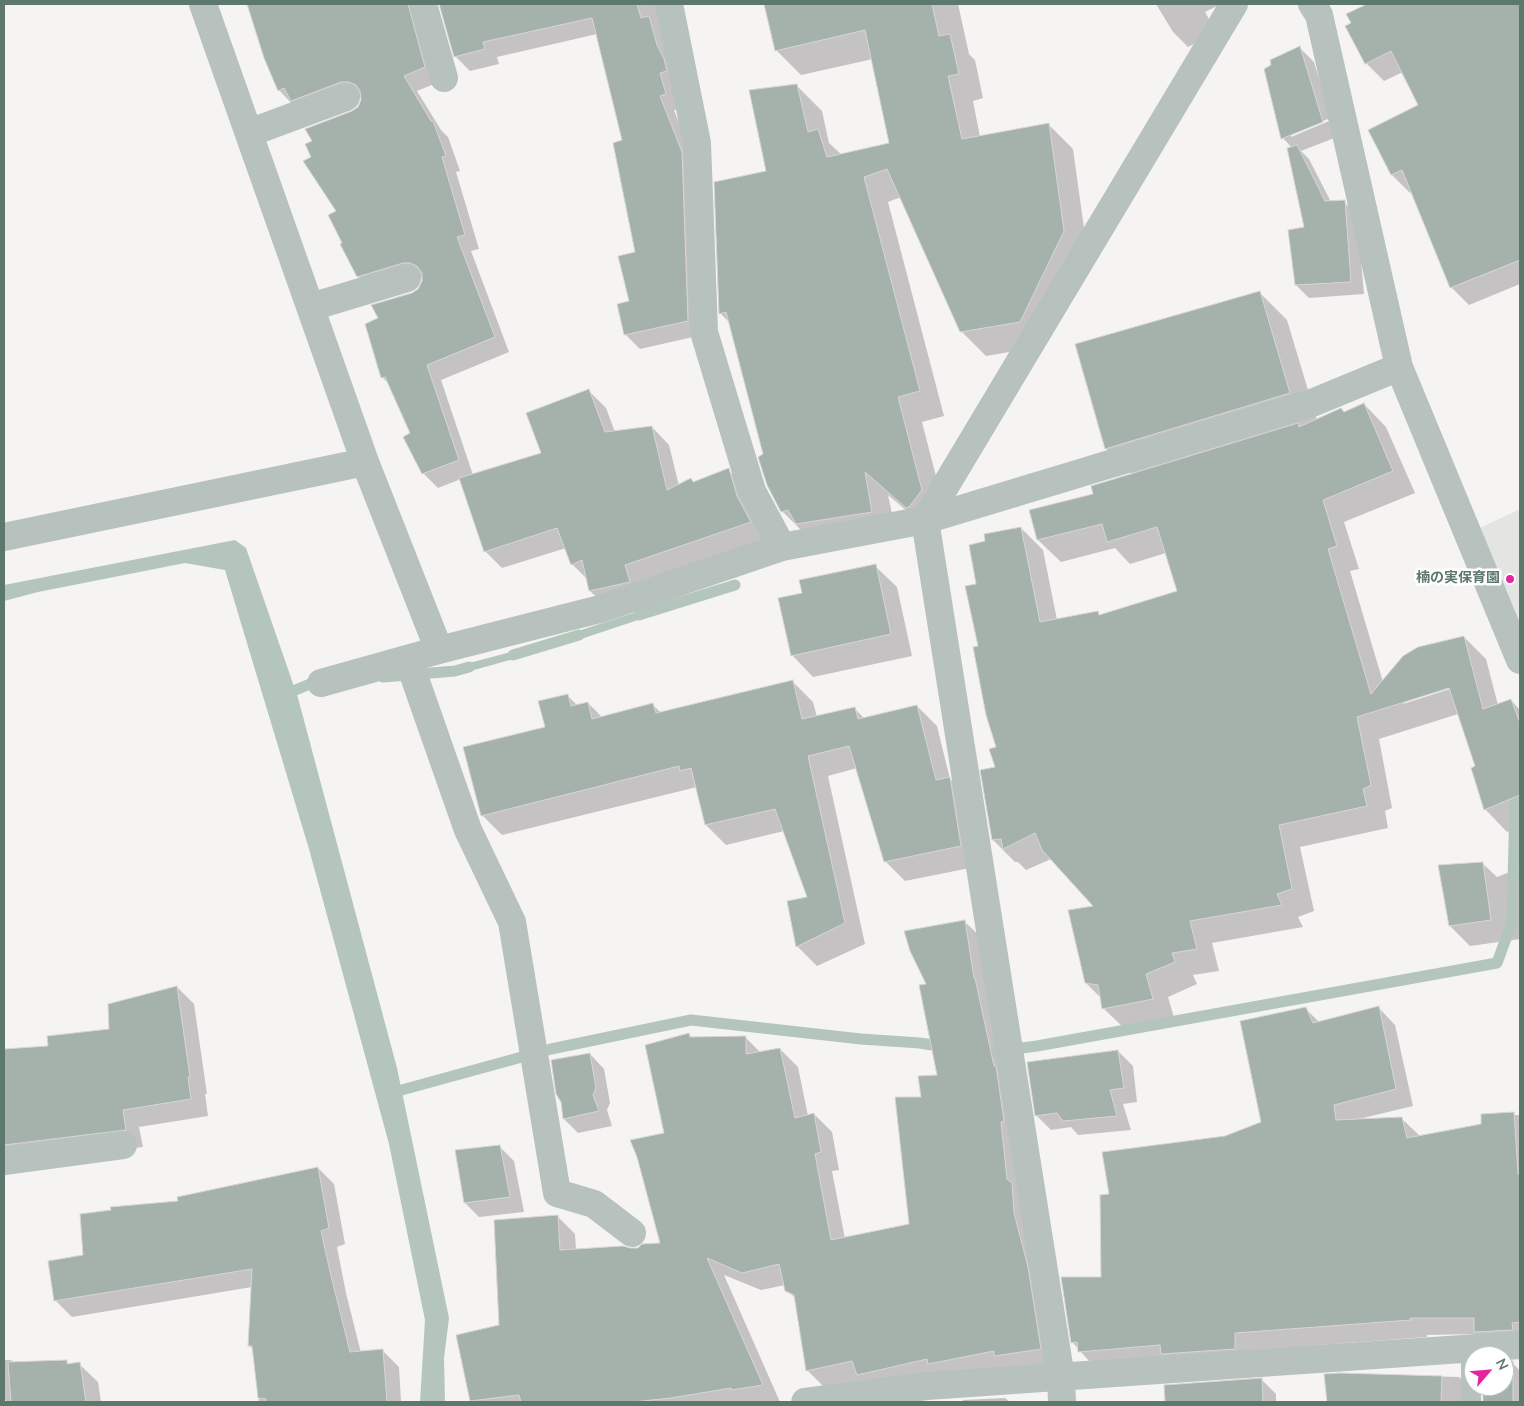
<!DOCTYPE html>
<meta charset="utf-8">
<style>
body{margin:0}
#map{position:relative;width:1524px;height:1406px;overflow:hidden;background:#f6f3f3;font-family:"Nunito Sans",sans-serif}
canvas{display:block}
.frame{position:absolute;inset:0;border:5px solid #5d786c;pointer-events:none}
.north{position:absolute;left:1464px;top:1346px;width:50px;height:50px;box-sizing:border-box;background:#fff;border:1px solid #bec9c4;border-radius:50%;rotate:63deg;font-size:14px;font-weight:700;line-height:20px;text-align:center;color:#5d786c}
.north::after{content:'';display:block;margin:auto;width:18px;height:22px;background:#e326a0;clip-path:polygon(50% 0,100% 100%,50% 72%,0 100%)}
</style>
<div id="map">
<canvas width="1524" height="1406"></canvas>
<div class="frame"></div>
<div class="north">N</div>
</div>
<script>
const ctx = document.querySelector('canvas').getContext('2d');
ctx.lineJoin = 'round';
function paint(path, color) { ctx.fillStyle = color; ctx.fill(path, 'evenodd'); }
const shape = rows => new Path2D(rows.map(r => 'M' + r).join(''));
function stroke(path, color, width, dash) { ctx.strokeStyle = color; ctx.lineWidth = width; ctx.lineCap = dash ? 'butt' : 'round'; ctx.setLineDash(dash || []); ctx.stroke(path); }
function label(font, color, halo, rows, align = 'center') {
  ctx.font = font + ' "Nunito Sans","Noto Sans JP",sans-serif'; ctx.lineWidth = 5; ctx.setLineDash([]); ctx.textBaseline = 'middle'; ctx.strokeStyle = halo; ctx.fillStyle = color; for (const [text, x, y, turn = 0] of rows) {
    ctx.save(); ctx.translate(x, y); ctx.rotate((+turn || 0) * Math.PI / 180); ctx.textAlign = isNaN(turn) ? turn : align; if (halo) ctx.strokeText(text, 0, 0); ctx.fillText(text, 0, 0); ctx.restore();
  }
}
paint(shape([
 [1520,509,1520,629,1480,528]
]), '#e4e4e3');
paint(shape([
 [235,540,246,548,298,698,397,1068,449,1318,444,1358,445,1402,420,1402,425,1320,389,1144,309,849,225,570,185,563,38,592,4,601,4,585],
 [651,607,653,615,566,644,563,636],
 [526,648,528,655,456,675,454,667]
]), '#b4c6bb');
paint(shape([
 [259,4,433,4,439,82,417,91,441,130,448,137,460,171,456,172,479,249,471,251,509,352,441,380,473,475,543,453,589,391,606,408,615,432,652,427,669,445,679,486,694,483,728,470,746,487,767,539,608,608,590,591,588,580,572,564,566,548,502,568,485,551,461,479,438,488,423,473,412,434,391,386,382,377,380,319,419,290,424,281,423,277,373,291,358,276,343,243,338,212,313,157,352,113,359,108,362,96,293,105,279,90],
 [440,4,656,4,680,109,674,110,696,168,702,335,640,349,625,334,637,253,623,141,597,34,497,57,499,64,470,71,455,56],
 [765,4,958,4,969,54,975,60,983,98,973,101,980,137,1048,124,1073,149,1088,257,1045,346,986,356,961,331,901,197,888,202,944,416,922,422,946,515,932,532,888,495,897,537,807,536,782,511,765,455,731,324,720,313,797,86,822,111,829,143,842,155,891,144,873,59,801,75,776,50],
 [1156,4,1221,4,1205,12,1216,32,1188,47,1173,32],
 [1370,4,1520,4,1520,284,1469,305,1451,287,1412,191,1410,193,1392,175,1420,105,1403,72,1384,81,1366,63,1353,24,1348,15],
 [1300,48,1314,62,1337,137,1301,151,1309,159,1331,202,1344,202,1357,215,1364,294,1309,298,1296,285,1306,228,1292,148,1283,138,1265,69],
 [1328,119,1329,121,1291,137,1291,134],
 [1259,292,1287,320,1317,420,1345,413,1364,404,1386,427,1415,493,1344,522,1359,569,1350,571,1383,682,1464,637,1486,659,1498,705,1511,700,1520,710,1520,826,1507,832,1485,809,1477,767,1458,714,1379,739,1392,808,1385,811,1388,828,1300,847,1314,911,1298,917,1303,927,1212,943,1219,971,1193,975,1197,984,1168,997,1175,1021,1126,1030,1103,1008,1101,998,1086,983,1095,907,1051,859,1026,870,1018,862,1015,862,993,840,998,748,980,647,978,585,987,542,1021,528,1043,550,1057,620,1097,612,1101,616,1178,592,1166,553,1130,564,1115,548,1061,562,1038,540,1031,511,1095,495,1133,475,1106,449],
 [1455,685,1456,687,1403,704,1407,700],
 [875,566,897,587,912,656,813,677,792,655,803,594],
 [793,682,813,702,817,717,854,708,865,719,917,706,937,726,950,779,970,798,980,866,905,881,885,861,857,768,828,776,865,944,817,966,797,946,809,898,784,831,726,845,706,825,697,787,502,835,482,815,547,727,567,695,578,706,588,703,603,718,653,705,661,713],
 [1482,863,1497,877,1520,868,1520,939,1470,946,1450,926],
 [965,922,983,939,1058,1366,876,1392,864,1380,825,1388,808,1371,797,1300,787,1290,785,1285,761,1290,724,1275,780,1402,473,1402,471,1400,501,1326,557,1216,575,1234,576,1250,630,1250,662,1244,666,1134,689,1034,693,1038,745,1037,761,1053,780,1049,798,1067,808,1116,814,1114,832,1132,839,1170,832,1171,845,1239,910,1225,923,1098,938,1076,927,984],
 [177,987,194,1004,207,1094,205,1094,208,1116,139,1127,143,1147,20,1162,4,1155,4,1051,50,1047,110,1030],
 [1378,1007,1395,1025,1413,1106,1359,1119,1402,1119,1420,1136,1483,1125,1482,1115,1520,1115,1520,1347,1478,1334,1427,1335,1427,1337,1252,1350,1096,1369,1073,1343,1062,1279,1102,1278,1110,1195,1225,1137,1263,1122,1306,1009,1320,1023],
 [1118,1051,1133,1066,1137,1102,1123,1104,1131,1130,1078,1135,1071,1127,1051,1130,1037,1116],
 [590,1054,604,1069,610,1103,607,1110,612,1126,578,1133,564,1119,562,1101],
 [499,1146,514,1161,524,1212,479,1217,465,1203],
 [318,1168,334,1184,345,1244,337,1247,346,1293,361,1353,382,1350,399,1367,401,1402,259,1402,253,1350,249,1345,252,1287,72,1317,56,1301,50,1262,84,1256,180,1202],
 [4,1360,11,1360,14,1363,66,1361,70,1365,79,1364,98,1382,101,1402,6,1402,6,1400,4,1400],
 [1512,1362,1520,1371,1520,1402,1484,1402,1484,1386,1504,1386,1504,1363],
 [1340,1374,1459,1377,1476,1394,1476,1402,1329,1402,1325,1375],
 [1262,1380,1276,1394,1276,1402,1167,1402,1165,1386],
 [1005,1398,1010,1402,963,1402,963,1400]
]), '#0003');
stroke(shape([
 [639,615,735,585],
 [513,655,579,635],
 [383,677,455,671,469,667],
 [293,691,310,684,322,683],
 [977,1052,985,1053,1037,1046,1497,963,1512,922,1515,803,1520,802],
 [398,1091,551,1049,691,1020,861,1039,920,1043,944,1047]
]), '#b4c6bb', 11);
const building = shape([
 [247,4,408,4,425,67,404,76,431,121,433,121,446,156,442,157,465,235,457,237,495,337,427,365,459,460,422,474,403,437,410,433,385,377,381,378,365,324,378,318,371,305,412,293,418,289,422,281,422,273,417,266,410,263,403,263,357,277,340,244,342,243,328,215,336,211,303,161,311,157,305,144,312,141,305,129,352,111,358,107,361,100,360,91,356,85,349,82,341,82,291,101,284,88,278,91,264,58,247,4],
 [439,4,637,4,641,18,649,16,657,45,664,59,667,71,660,73,666,94,660,96,682,152,688,321,624,335,617,304,629,301,618,256,635,252,613,143,622,140,592,18,483,42,485,49,454,57,439,4],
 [764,4,932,4,939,36,950,34,959,74,948,76,962,139,1049,123,1064,231,1020,322,960,332,887,169,864,177,920,391,898,397,922,490,909,507,906,508,865,472,872,512,796,524,788,510,781,512,767,485,758,457,763,454,726,312,719,314,714,182,766,171,749,90,797,84,808,132,818,129,827,157,889,143,865,30,775,51,764,4],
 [1367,4,1520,4,1520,260,1450,288,1402,170,1391,175,1368,130,1418,105,1391,51,1365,64,1345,26,1351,23,1346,14,1367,4],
 [1300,46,1323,122,1281,139,1264,69,1271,65,1270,60,1300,46],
 [1297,145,1325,201,1345,200,1351,282,1295,285,1288,230,1304,227,1287,148,1297,145],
 [1260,291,1290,393,1105,449,1075,344,1260,291],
 [589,389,605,432,652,426,667,490,691,478,693,482,729,468,737,496,751,522,625,565,630,582,589,591,582,560,571,565,557,528,484,552,459,478,541,453,526,413,589,389],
 [1364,403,1393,471,1323,500,1337,546,1328,549,1371,694,1403,656,1418,647,1464,636,1483,709,1511,699,1520,723,1520,795,1484,810,1471,768,1475,766,1449,688,1357,717,1371,785,1363,789,1367,806,1279,825,1292,889,1277,894,1282,905,1190,921,1197,949,1172,953,1175,962,1146,974,1153,999,1102,1009,1098,985,1085,983,1068,910,1093,906,1042,850,1035,833,1003,849,1001,839,992,840,980,770,995,767,989,749,996,747,986,715,973,647,978,646,965,586,976,584,969,545,985,541,984,534,1021,527,1040,622,1098,611,1099,615,1177,591,1157,527,1107,542,1102,524,1037,540,1029,510,1093,494,1091,486,1298,423,1299,427,1341,408,1344,412,1364,403],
 [876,564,891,634,791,656,778,598,802,593,799,580,876,564],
 [793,680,802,719,855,707,858,719,917,705,936,780,950,777,961,846,884,862,849,746,808,756,845,923,796,947,787,901,807,897,775,809,705,825,691,768,680,771,679,766,481,816,463,747,545,727,538,701,568,694,571,706,588,702,592,719,653,703,656,713,793,680],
 [1483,862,1491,920,1449,926,1438,865,1483,862],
 [965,920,974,978,975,978,994,1066,996,1066,1004,1121,1001,1122,1007,1179,1012,1183,1014,1213,1028,1267,1041,1349,994,1356,994,1351,928,1364,927,1359,857,1375,852,1361,806,1371,794,1295,785,1291,779,1264,742,1273,707,1258,763,1385,731,1390,731,1388,671,1398,633,1402,521,1402,519,1395,470,1401,456,1335,499,1325,494,1220,558,1215,560,1250,623,1246,630,1248,638,1248,642,1244,660,1243,637,1157,630,1140,664,1133,645,1045,689,1033,690,1037,746,1036,746,1054,780,1048,795,1118,814,1113,821,1152,815,1154,831,1240,909,1224,895,1097,921,1097,918,1076,937,1075,919,985,926,984,910,951,904,931,965,920],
 [177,986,190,1077,188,1077,191,1099,123,1110,126,1130,4,1145,4,1049,48,1046,47,1036,109,1029,108,1004,177,986],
 [1379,1006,1396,1089,1334,1105,1336,1120,1402,1117,1407,1138,1481,1124,1481,1114,1514,1112,1518,1174,1520,1174,1520,1322,1512,1323,1513,1330,1474,1332,1474,1318,1410,1318,1411,1320,1235,1333,1235,1349,1161,1354,1160,1345,1078,1352,1077,1342,1071,1343,1061,1277,1101,1277,1100,1195,1109,1194,1102,1152,1225,1136,1261,1122,1240,1021,1306,1007,1313,1023,1379,1006],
 [1118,1050,1124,1088,1110,1090,1117,1116,1063,1121,1057,1113,1035,1116,1027,1062,1118,1050],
 [590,1053,596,1088,593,1095,599,1111,563,1119,561,1102,556,1094,551,1060,590,1053],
 [500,1145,510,1197,464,1203,455,1150,500,1145],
 [318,1167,329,1228,321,1231,331,1276,350,1352,383,1349,387,1402,266,1402,266,1399,258,1398,252,1346,248,1346,252,1269,54,1301,48,1261,83,1255,80,1214,111,1210,110,1207,178,1201,177,1197,318,1167],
 [67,1360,67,1364,80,1362,86,1402,11,1402,8,1362,67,1360],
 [1513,1361,1513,1402,1483,1402,1483,1386,1504,1386,1504,1362,1513,1361],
 [1339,1373,1442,1376,1441,1402,1327,1402,1324,1374,1339,1373],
 [1262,1378,1263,1402,1165,1402,1164,1385,1262,1378]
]);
paint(building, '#a4b2ab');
stroke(building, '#d7d5d5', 1);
stroke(shape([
 [1471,1349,1471,1402]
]), '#b7c1bd', 20);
stroke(shape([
 [203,4,365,462,439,650],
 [423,4,444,78],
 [669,4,697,143,704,332,752,491,782,547],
 [1312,4,1319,15,1399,367,1520,660],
 [249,133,346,97],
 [311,307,407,278],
 [4,537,365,462],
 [408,659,468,830,512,922,557,1193,594,1204,632,1233],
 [321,683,439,650,600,609,782,547,925,520,1312,403,1399,367],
 [4,1161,123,1145],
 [805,1402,927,1386,1520,1345],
 [1062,1402,1061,1378,925,520,1234,4]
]), '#b7c1bd', 28);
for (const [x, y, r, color] of [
 [1510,579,5,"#e326a0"]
]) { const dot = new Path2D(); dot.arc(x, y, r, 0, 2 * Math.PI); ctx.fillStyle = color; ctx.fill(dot); stroke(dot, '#fff', 2); }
label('bold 14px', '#5d786c', '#fff', [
 ["楠の実保育園",1500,579]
], 'right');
</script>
